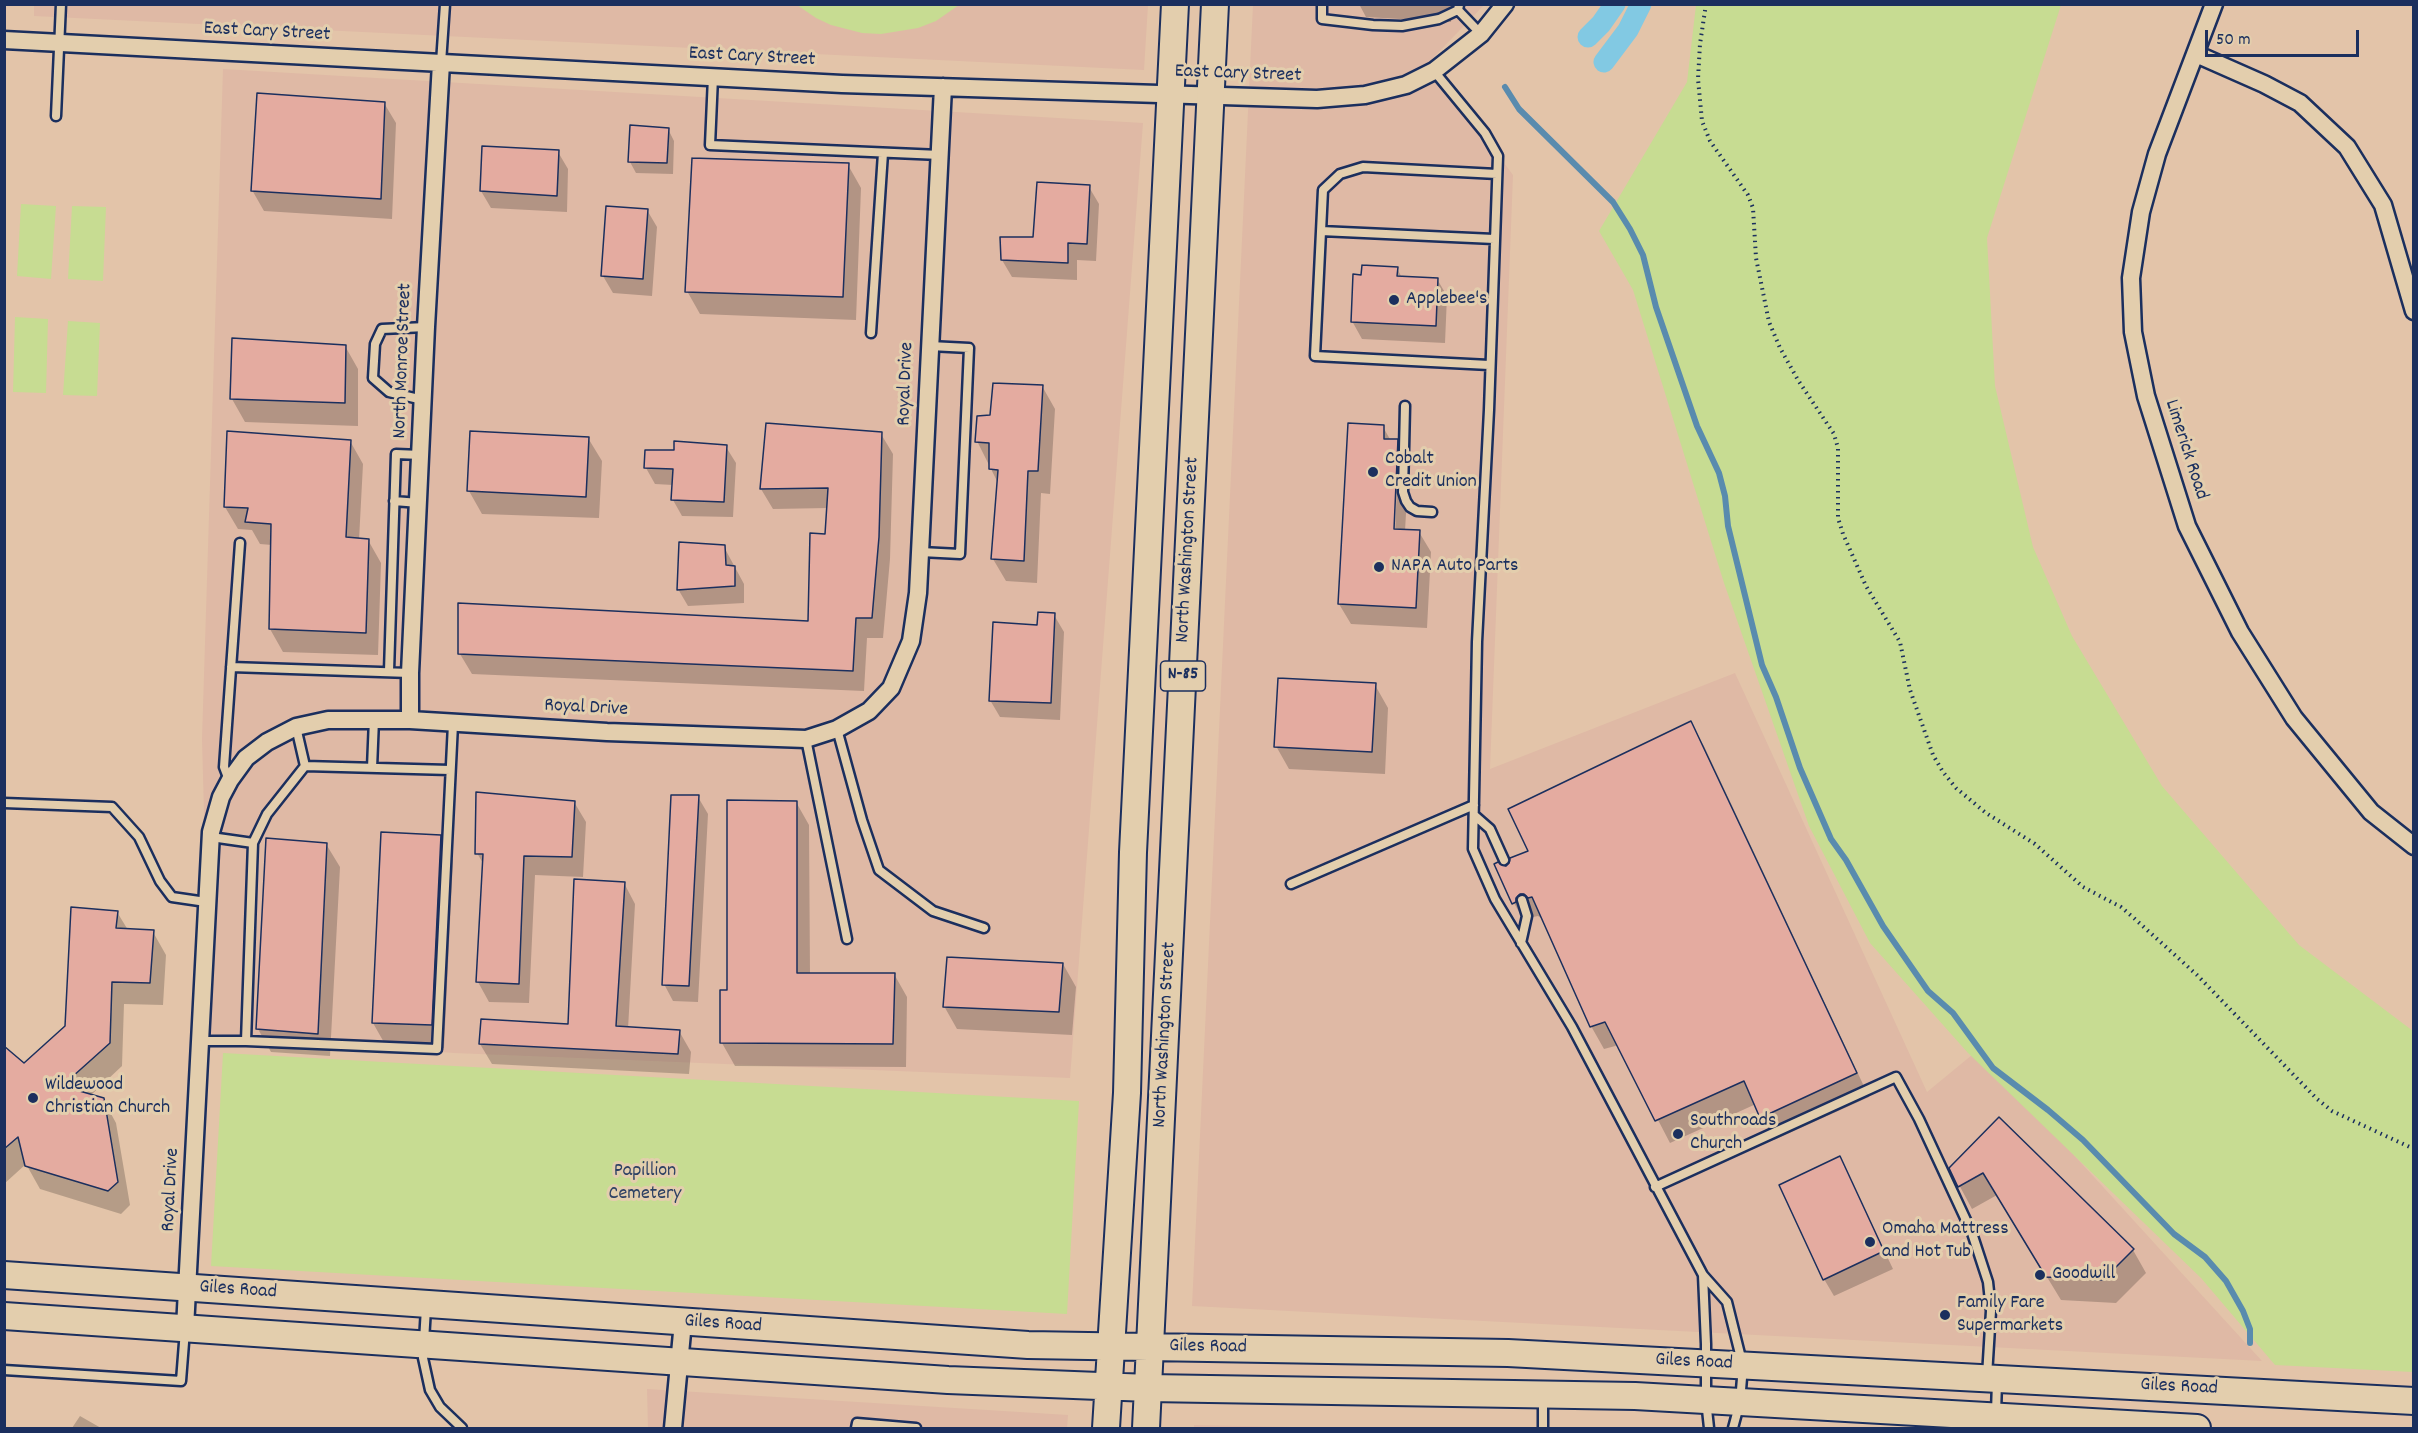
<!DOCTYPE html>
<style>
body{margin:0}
#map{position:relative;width:2418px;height:1433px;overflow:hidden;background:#e3c4a9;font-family:Dekko,sans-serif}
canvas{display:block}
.frame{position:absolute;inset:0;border:6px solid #1b2f5e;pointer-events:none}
.scale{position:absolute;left:2205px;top:30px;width:154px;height:27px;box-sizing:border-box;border:3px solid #1b2f5e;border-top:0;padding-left:8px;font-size:18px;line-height:21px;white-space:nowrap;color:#1b2f5e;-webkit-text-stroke:4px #e3cead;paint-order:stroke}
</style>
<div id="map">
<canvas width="2418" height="1433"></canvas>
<div class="frame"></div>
<div class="scale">50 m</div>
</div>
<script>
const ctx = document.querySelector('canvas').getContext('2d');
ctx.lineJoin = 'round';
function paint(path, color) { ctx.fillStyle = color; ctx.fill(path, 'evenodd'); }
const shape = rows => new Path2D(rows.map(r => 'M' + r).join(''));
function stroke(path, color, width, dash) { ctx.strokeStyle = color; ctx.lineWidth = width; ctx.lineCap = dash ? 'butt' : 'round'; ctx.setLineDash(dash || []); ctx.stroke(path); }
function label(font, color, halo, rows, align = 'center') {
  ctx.font = font + ' Dekko,sans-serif'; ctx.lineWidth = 6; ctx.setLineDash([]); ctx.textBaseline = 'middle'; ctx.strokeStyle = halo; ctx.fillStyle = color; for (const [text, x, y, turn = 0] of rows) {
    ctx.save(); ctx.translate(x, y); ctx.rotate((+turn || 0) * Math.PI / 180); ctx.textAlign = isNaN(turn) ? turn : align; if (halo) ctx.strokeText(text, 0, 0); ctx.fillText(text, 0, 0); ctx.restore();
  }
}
paint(shape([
 [34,4,1148,5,1144,70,34,16],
 [1253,5,1484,5,1432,59,1467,113,1513,175,1490,769,1735,673,1927,1092,1978,1050,2262,1361,1192,1306],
 [223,69,1143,123,1070,1078,454,1053,210,1034,202,739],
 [647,1389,1068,1415,1067,1428,648,1428],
 [1194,1425,1340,1428,1194,1428]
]), '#dfb9a5');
paint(shape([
 [797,5,959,5,936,21,918,28,881,34,862,33,831,25,816,18],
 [1696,5,2061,5,1987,238,1995,386,2033,547,2072,636,2162,786,2299,945,2413,1031,2413,1372,2275,1365,2201,1278,1968,1053,1870,943,1809,826,1724,583,1633,290,1599,231,1687,82],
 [21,204,56,206,51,279,17,276],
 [72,206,106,207,103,281,68,279],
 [15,317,48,319,46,393,13,392],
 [68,321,100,323,97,396,63,395],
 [223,1053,1079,1101,1067,1314,211,1266]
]), '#c7dc92');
paint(shape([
 [1359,4,1452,4,1451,22,1366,17],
 [384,103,396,123,392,219,264,211,252,190],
 [632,126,668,129,674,141,673,174,636,173,630,162],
 [484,148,558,152,568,169,567,212,491,208,481,191],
 [848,165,861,188,856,320,700,314,687,291],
 [1089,187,1099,204,1096,261,1077,260,1077,280,1012,277,1002,260,1034,238],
 [647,210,657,227,652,296,613,293,603,276],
 [1397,268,1402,278,1437,279,1447,296,1445,343,1362,339,1352,321,1362,276],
 [345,346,358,369,358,426,245,422,232,399],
 [1042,386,1055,409,1050,494,1041,493,1037,583,1006,581,993,559,998,483,977,441],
 [1383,427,1391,441,1397,441,1409,461,1405,531,1419,532,1431,552,1427,628,1351,624,1339,604],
 [1395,459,1398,459,1395,536,1392,536],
 [472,433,588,438,602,461,599,518,482,514,469,491],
 [881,434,893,454,890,559,883,638,867,638,864,691,472,674,460,654,810,622,826,535,828,508,773,509,761,489],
 [350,441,363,464,359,540,368,540,381,563,378,655,283,652,270,629,272,545,260,544,252,530,238,529,225,507],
 [726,447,736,463,733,517,682,516,673,500,673,485,655,484,646,468,675,452],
 [724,547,744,584,744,603,688,606,678,589],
 [1054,615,1064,632,1060,720,1000,717,990,700],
 [1375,685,1388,708,1385,774,1289,769,1276,746],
 [1690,723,1704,746,1869,1097,1774,1140,1756,1104,1670,1143,1619,1045,1604,1049,1591,1026,1544,920,1538,916,1533,917,1527,926,1514,903,1506,868,1530,852],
 [698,797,708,814,698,1002,673,1001,664,984],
 [574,802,586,822,583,877,535,875,529,1003,489,1002,478,982,484,865,477,853],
 [796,802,809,825,810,974,894,974,907,997,906,1067,735,1066,722,1043,729,992],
 [440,837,453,860,444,1048,386,1046,373,1023],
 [326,844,340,867,330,1056,271,1052,258,1029],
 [624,883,635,904,628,1029,679,1031,691,1052,689,1074,492,1064,480,1044,482,1021,569,1025],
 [117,912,128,930,153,932,166,955,163,1005,124,1004,122,1066,90,1096,103,1099,116,1123,130,1205,121,1214,40,1189,26,1164,4,1184,4,1057,24,1065,67,1027],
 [1063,964,1076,987,1072,1035,957,1029,944,1006],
 [1999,1119,2133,1250,2146,1273,2116,1303,2061,1300,1997,1195,1972,1209,1950,1168],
 [1840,1158,1893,1269,1834,1296,1824,1279],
 [80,1416,101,1428,72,1428]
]), '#0003');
stroke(shape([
 [1505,87,1519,109,1613,202,1630,229,1643,255,1656,307,1697,426,1719,473,1725,496,1728,526,1762,665,1776,697,1800,768,1831,839,1846,860,1883,926,1928,991,1953,1013,1993,1068,2048,1110,2083,1140,2174,1234,2205,1257,2226,1281,2243,1311,2250,1329,2250,1343]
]), '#598bae', 6);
stroke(shape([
 [1588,37,1601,24,1615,4],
 [1604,62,1628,30,1641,4]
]), '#82c9e3', 21);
const building = shape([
 [257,93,385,102,381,199,251,191,257,93],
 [630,125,669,128,667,163,628,162,630,125],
 [482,146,559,150,557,196,480,191,482,146],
 [692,158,849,163,843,297,685,292,692,158],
 [1037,182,1090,185,1087,244,1068,243,1068,263,1001,260,1000,237,1033,237,1037,182],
 [606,206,648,209,643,279,601,276,606,206],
 [1362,265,1398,267,1397,276,1438,278,1436,326,1351,322,1353,274,1361,275,1362,265],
 [232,338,346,345,345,403,230,399,232,338],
 [993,383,1043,385,1038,471,1028,471,1024,561,991,559,998,470,989,469,989,443,975,442,977,416,990,415,993,383],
 [766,423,882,432,879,537,872,618,856,618,853,671,458,654,458,603,808,621,810,533,825,534,828,488,760,489,766,423],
 [1348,423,1384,425,1384,439,1398,439,1394,529,1420,530,1416,608,1338,604,1348,423],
 [227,431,351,440,346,537,369,539,366,633,269,629,271,524,245,522,248,508,224,507,227,431],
 [470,431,589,437,586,497,467,491,470,431],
 [674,441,727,445,724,502,671,500,673,469,644,468,645,450,674,450,674,441],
 [679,542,725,545,726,565,735,566,735,586,677,590,679,542],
 [1038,612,1055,613,1051,703,989,701,993,622,1037,625,1038,612],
 [1278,678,1376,683,1372,752,1274,747,1278,678],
 [1691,721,1857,1073,1760,1118,1744,1081,1655,1121,1605,1022,1590,1027,1532,897,1528,898,1524,894,1520,894,1516,898,1516,902,1512,904,1494,864,1498,862,1506,866,1509,863,1510,858,1528,851,1508,809,1691,721],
 [476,792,575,801,572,857,524,856,519,984,476,982,483,854,475,854,476,792],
 [671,795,699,795,689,986,662,985,671,795],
 [727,800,797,801,797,973,895,973,893,1044,720,1043,720,990,727,990,727,800],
 [381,832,441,835,432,1025,372,1023,381,832],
 [266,838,327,843,318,1034,256,1029,266,838],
 [574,879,625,882,616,1026,680,1030,678,1054,479,1044,481,1019,568,1024,574,879],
 [71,907,118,911,116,928,154,930,150,983,112,982,110,1043,62,1086,104,1098,118,1182,108,1191,25,1166,18,1137,4,1149,4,1046,24,1063,65,1026,71,907],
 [947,957,1063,963,1059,1012,943,1007,947,957],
 [1999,1117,2134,1249,2103,1280,2046,1277,1983,1173,1958,1187,1949,1168,1999,1117],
 [1840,1156,1884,1251,1823,1280,1779,1185,1840,1156]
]);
paint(building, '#e4aba0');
stroke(building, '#1b2f5e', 1.5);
const lane = shape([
 [1322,4,1322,19,1373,25,1402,26,1439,19,1458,10],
 [1459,5,1458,10,1481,34],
 [441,63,445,4],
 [1434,71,1485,133,1498,156,1489,410,1477,642,1473,849,1495,899,1572,1027,1703,1275,1727,1302,1743,1366,1740,1402,1733,1428],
 [713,77,710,145,940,155],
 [56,116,61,4],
 [1321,231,1494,239],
 [871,333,883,153],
 [1489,365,1315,356,1323,190,1340,174,1363,167,1497,174],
 [423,400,389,392,373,378,375,344,382,329,426,327],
 [1405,406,1403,492,1406,501,1410,507,1417,511,1432,512],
 [394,501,419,503],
 [921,552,960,554,969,348,930,346],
 [231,667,410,673],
 [389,671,396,454,421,455],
 [296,727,305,766,267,814,253,843,246,1041,437,1049,453,724],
 [837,729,862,820,879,870,933,911,984,928],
 [806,739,847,939],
 [305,766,450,770],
 [372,768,374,719],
 [229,780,224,767,240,543],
 [4,803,112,807,139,837,160,881,172,897,206,902],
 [1474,815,1490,829,1504,860],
 [211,837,253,843],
 [1291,884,1474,805],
 [1521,943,1527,916,1522,900],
 [201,1041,246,1041],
 [1655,1187,1896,1077,1919,1119,1972,1233,1988,1282,1991,1311,1987,1376],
 [1703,1275,1706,1344,1706,1400,1709,1428],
 [426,1308,423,1358,430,1390,440,1407,462,1428],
 [4,1370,181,1381,185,1330],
 [1996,1413,1997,1381],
 [856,1428,857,1423,916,1428],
 [1543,1428,1543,1397]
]);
const street = shape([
 [2214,4,2157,154,2141,212,2131,278,2133,332,2146,396,2187,526,2240,632,2294,718,2371,812,2414,846],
 [4,40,842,84,1317,99,1365,95,1406,85,1434,71,1481,34,1505,4],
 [2196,54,2264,84,2300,103,2347,147,2383,205,2414,311],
 [410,720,410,673,426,327,441,63],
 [185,1328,211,832,221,797,230,780,246,758,267,742,296,727,328,720,410,720,607,732,806,739,837,729,869,711,891,688,911,641,918,593,943,87],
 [673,1428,683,1322]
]);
const primary = shape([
 [4,1275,1028,1345,1508,1353,2414,1401],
 [4,1316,948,1380,1149,1388,1635,1396,2197,1428],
 [1106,1428,1127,1093,1133,852,1175,4],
 [1146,1428,1215,4]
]);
stroke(lane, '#1b2f5e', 13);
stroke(street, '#1b2f5e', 21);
stroke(primary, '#1b2f5e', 30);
stroke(shape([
 [1706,4,1700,44,1698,79,1702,121,1710,141,1748,195,1753,208,1756,258,1769,322,1780,348,1798,380,1834,434,1838,448,1838,518,1843,534,1866,586,1900,642,1910,690,1933,755,1943,772,1956,788,1986,813,2035,844,2083,887,2121,907,2135,919,2197,975,2317,1099,2332,1111,2414,1149]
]), '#1b2f5e', 4, [1.5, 4.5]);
stroke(lane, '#e3cead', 8);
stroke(street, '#e3cead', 16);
stroke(primary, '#e3cead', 26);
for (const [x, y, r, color] of [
 [1394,300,6,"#1b2f5e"],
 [1373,472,6,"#1b2f5e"],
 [1379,567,6,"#1b2f5e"],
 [33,1098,6,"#1b2f5e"],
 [1678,1134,6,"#1b2f5e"],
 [1870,1242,6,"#1b2f5e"],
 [2040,1275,6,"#1b2f5e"],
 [1945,1315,6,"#1b2f5e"]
]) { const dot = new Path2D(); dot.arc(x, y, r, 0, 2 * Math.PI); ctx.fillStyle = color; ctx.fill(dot); stroke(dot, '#e3cead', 2); }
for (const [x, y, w] of [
 [1183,676,45]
]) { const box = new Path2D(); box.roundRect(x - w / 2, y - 15, w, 30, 4.5); ctx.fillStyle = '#e3cead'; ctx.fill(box); stroke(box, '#1b2f5e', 1.5); }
label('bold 18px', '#1b2f5e', null, [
 ["N-85",1183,676]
]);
label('20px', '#1b2f5e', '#e3cead', [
 ["East Cary Street",267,33,3],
 ["East Cary Street",752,58,3],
 ["East Cary Street",1238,75,2],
 ["North Monroe Street",404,361,-88],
 ["Royal Drive",907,384,-88],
 ["Limerick Road",2185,450,72],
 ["North Washington Street",1189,550,-87],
 ["Royal Drive",586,709,3],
 ["North Washington Street",1166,1035,-87],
 ["Royal Drive",172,1190,-87],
 ["Giles Road",238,1291,4],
 ["Giles Road",723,1325,4],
 ["Giles Road",1208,1348,1],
 ["Giles Road",1694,1363,3],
 ["Giles Road",2179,1388,3]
]);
label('20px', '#1b2f5e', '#e3cead', [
 ["Applebee's",1406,300],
 ["Cobalt",1385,460],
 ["Credit Union",1385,483],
 ["NAPA Auto Parts",1391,567],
 ["Wildewood",45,1086],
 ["Christian Church",45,1109],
 ["Southroads",1690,1122],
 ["Church",1690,1145],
 ["Omaha Mattress",1882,1230],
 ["and Hot Tub",1882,1253],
 ["Goodwill",2052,1275],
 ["Family Fare",1957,1304],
 ["Supermarkets",1957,1327]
], 'left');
label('20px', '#2c4063', '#e3cead', [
 ["Papillion",645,1172],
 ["Cemetery",645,1195]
]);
</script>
